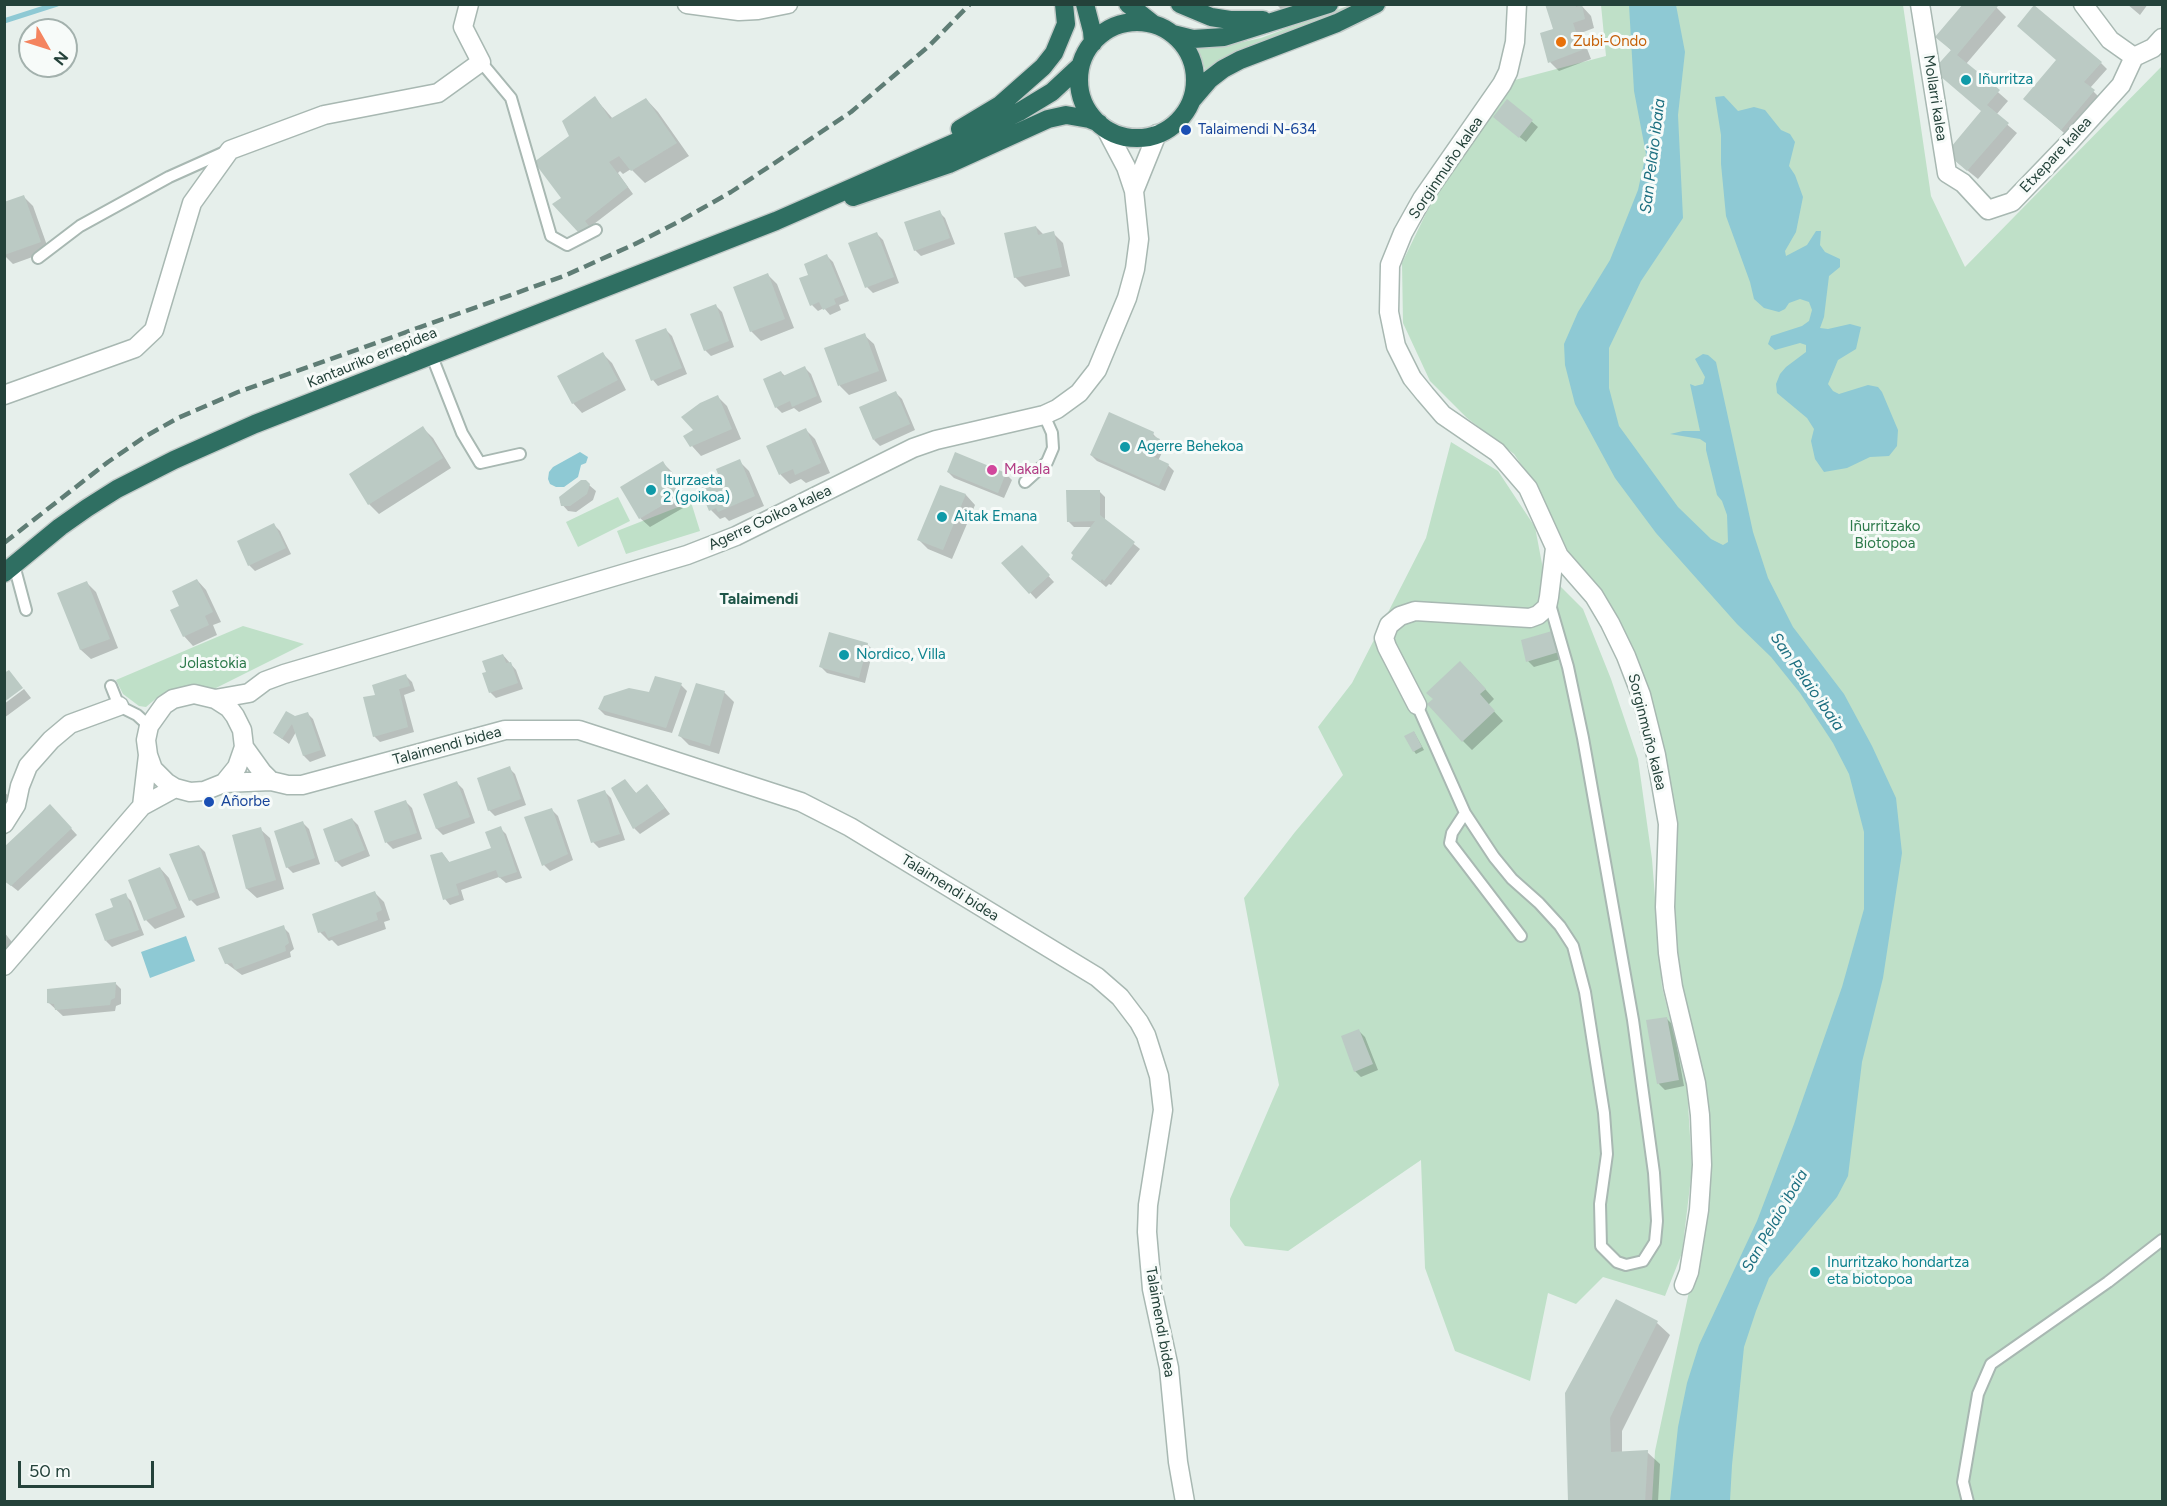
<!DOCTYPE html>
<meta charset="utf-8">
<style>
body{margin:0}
#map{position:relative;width:2167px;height:1506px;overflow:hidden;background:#e6efeb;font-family:Figtree,sans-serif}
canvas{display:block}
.frame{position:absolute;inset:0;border:6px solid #24423a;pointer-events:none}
.north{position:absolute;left:18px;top:18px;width:60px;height:60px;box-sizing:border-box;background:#f7fbf9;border:2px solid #a3b1ad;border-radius:50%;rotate:129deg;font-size:16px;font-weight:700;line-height:24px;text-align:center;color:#24423a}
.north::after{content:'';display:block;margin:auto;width:21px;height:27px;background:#f4845f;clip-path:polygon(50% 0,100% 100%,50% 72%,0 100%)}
.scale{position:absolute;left:18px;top:1461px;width:136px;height:27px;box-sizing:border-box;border:3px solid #24423a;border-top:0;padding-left:8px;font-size:18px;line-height:21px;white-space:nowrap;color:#24423a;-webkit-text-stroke:4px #f7fbf9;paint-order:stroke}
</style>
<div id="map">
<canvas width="2167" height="1506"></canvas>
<div class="frame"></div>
<div class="north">N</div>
<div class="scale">50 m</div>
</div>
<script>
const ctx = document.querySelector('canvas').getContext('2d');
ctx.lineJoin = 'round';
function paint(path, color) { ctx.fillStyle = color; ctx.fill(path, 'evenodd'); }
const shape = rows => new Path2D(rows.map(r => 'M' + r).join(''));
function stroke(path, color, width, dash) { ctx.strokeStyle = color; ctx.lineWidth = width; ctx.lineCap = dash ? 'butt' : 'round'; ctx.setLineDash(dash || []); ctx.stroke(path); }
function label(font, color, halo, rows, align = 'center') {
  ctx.font = font + ' Figtree,sans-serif'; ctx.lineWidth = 6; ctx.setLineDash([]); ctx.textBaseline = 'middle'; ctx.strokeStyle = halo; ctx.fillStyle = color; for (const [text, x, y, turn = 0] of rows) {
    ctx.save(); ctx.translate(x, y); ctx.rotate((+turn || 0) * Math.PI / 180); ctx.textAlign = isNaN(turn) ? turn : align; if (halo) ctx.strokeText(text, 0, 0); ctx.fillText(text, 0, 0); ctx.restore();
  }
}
paint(shape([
 [1350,5,1364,5,1207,75,1197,46,1229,45,1261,38],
 [1601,5,1903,5,1931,196,1965,267,2162,66,2162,1501,1652,1501,1655,1451,1700,1240,1706,1192,1671,947,1677,843,1660,731,1636,659,1608,602,1569,553,1540,492,1514,454,1467,418,1430,381,1403,323,1402,263,1431,203,1503,97,1511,81,1606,56],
 [1451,442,1498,471,1535,527,1543,569,1583,609,1611,679,1638,759,1652,859,1662,987,1687,1087,1692,1169,1682,1253,1665,1296,1603,1277,1576,1304,1548,1293,1530,1381,1455,1351,1425,1268,1421,1160,1288,1251,1245,1246,1230,1226,1230,1199,1279,1085,1244,898,1295,832,1343,775,1318,727,1352,683,1426,538],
 [618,497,630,521,578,547,566,522],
 [691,502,700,531,626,554,617,531],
 [243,626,304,644,214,689,177,689,159,696,146,707,139,706,123,694,116,680]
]), '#bfe0c8');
paint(shape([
 [1629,5,1676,5,1685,52,1678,115,1683,218,1641,281,1609,348,1609,388,1619,426,1678,507,1711,539,1723,545,1728,542,1727,515,1722,501,1717,495,1706,450,1706,443,1700,439,1670,434,1683,431,1700,431,1690,384,1695,386,1703,384,1705,377,1695,359,1703,354,1708,355,1716,362,1753,532,1768,578,1793,627,1844,694,1872,746,1896,798,1902,853,1883,978,1862,1062,1848,1176,1837,1197,1769,1278,1756,1311,1744,1347,1732,1465,1730,1501,1670,1501,1678,1427,1687,1383,1699,1345,1757,1221,1794,1124,1842,987,1864,909,1864,832,1849,774,1833,743,1800,693,1771,657,1737,624,1656,533,1615,478,1575,404,1565,365,1564,344,1578,312,1610,260,1638,190,1646,154,1634,91],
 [1724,96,1738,111,1754,107,1765,110,1781,130,1790,134,1795,142,1789,166,1795,175,1803,197,1796,232,1785,251,1786,256,1807,245,1816,231,1821,231,1820,245,1825,252,1840,259,1840,267,1829,276,1824,317,1820,328,1828,329,1850,324,1861,327,1856,349,1838,360,1828,384,1833,391,1839,394,1868,385,1878,387,1882,392,1898,430,1897,446,1889,456,1870,457,1847,468,1824,472,1815,459,1811,441,1814,429,1807,418,1777,393,1776,384,1780,374,1786,367,1806,352,1806,345,1800,343,1775,350,1768,344,1771,336,1802,326,1809,321,1812,310,1809,302,1800,299,1789,303,1785,309,1779,312,1764,308,1754,299,1750,282,1726,216,1721,164,1721,135,1715,97],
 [580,452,588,457,586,463,581,465,578,477,564,487,556,487,550,484,548,479,549,472,553,467],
 [186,936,195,961,150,978,141,952]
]), '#8ec9d4');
paint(shape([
 [1276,4,1297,4,1282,10],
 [1547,4,1580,4,1591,16,1594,28,1581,33,1591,59,1559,71,1550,62,1555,29],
 [1993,4,2006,17,1966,64,2008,101,1996,115,2017,133,1978,179,1957,162,1983,111,1935,70,1952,51,1937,37],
 [2127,4,2148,4,2140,15],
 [2101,63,2107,69,2090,88,2103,101,2071,139,2025,99],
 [595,98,613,119,646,99,658,112,689,156,645,183,631,169,623,174,620,171,618,173,633,194,590,227,594,232,585,237,554,204,563,198,571,137],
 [1508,101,1538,127,1526,142,1501,122],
 [24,197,33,206,49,251,13,264,4,255,4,204],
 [939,212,945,218,955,244,921,256,915,250],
 [1036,227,1044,235,1053,233,1063,243,1070,276,1025,287,1015,277],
 [877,234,883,240,899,283,873,293,867,287],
 [827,256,833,262,849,301,839,305,841,310,830,315,824,308,818,311,812,305,810,276],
 [768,275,777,284,794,328,761,341,751,331],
 [716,306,722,312,734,347,711,356,705,350],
 [666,330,672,336,687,374,658,386,653,380],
 [864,335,874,344,887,381,849,395,840,386,826,349],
 [603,354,612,363,626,390,582,413,573,403],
 [805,368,811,374,822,402,799,412,794,408,782,413,776,407,781,372,785,376],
 [896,393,902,399,915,430,880,446,874,440],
 [718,397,727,406,741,439,701,456,692,446,695,430],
 [423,428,433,438,451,468,379,514,369,504,351,474],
 [806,430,815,439,830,473,806,483,801,479,790,484,781,475,768,446],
 [1153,434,1165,446,1158,461,1168,465,1174,471,1165,491,1097,461,1091,455],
 [739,461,749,471,764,506,729,521,725,517,720,519,711,510,720,474],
 [663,463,672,472,690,504,650,527,640,518],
 [948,472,1006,474,1012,480,1004,498,954,478],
 [589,485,596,491,593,500,576,512,568,511,560,502,560,498],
 [941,486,966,495,975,505,952,559,928,549,919,540],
 [1099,491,1105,497,1105,521,1140,549,1111,585,1109,584,1106,587,1079,564,1093,527,1074,527,1068,521],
 [274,525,280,531,291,554,255,571,249,565],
 [1022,547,1054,582,1036,599,1003,563],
 [197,580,206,590,221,622,213,625,217,635,193,646,184,636,181,607],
 [87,583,96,592,118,648,91,659,81,650,59,594],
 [1552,633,1558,639,1564,658,1534,667,1528,661],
 [867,644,873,650,865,683,827,673,821,667],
 [503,655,516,670,523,689,496,698,490,692,488,672],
 [1470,672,1494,699,1488,705,1503,721,1472,750,1463,741,1435,699],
 [406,676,412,682,415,691,404,695,414,732,380,742,374,736,377,696],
 [681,685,687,691,672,733,605,715,599,709],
 [24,689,31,698,4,718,4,704],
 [724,692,734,702,719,754,689,745,680,736],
 [307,713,313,719,326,756,310,762,304,756,296,732,289,744,274,733,294,718],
 [1414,732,1424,750,1416,754,1414,751],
 [509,768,515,774,526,805,495,816,489,810],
 [625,781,637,794,653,792,670,814,640,834,634,828],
 [457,783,463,789,475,823,443,835,437,829,425,794],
 [4,792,10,797,4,803],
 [605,792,611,798,625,840,599,848,593,842],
 [406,802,412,808,422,839,393,849,387,843,376,812],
 [552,810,558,816,573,860,550,871,544,865],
 [56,812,77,835,18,891,4,880],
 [352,819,358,825,370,856,342,867,336,861],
 [303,823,309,829,320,864,293,873,287,867],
 [500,828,506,834,522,878,506,883,499,877,461,890,464,900,450,905,445,899,442,853,450,863,493,849],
 [260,829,270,838,284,889,257,898,247,889,234,836],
 [199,846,205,852,220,898,197,906,191,900],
 [160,868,169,878,185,917,155,929,146,920],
 [375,893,384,902,390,920,384,922,386,929,338,946,332,940,329,941,320,932],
 [125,895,131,901,144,935,112,947,106,941],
 [283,927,289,933,294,949,290,952,291,957,242,975,226,963],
 [4,932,15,946,4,954],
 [115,983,121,989,121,1004,116,1006,115,1011,63,1016,49,1003],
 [1667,1019,1673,1025,1684,1086,1665,1090,1659,1084,1647,1022],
 [1359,1031,1365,1037,1378,1070,1361,1077,1355,1071],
 [1617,1301,1657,1323,1670,1335,1622,1431,1622,1453,1647,1452,1660,1464,1658,1502,1570,1502]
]), '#0003');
stroke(shape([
 [4,21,57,4]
]), '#8ec9d4', 5);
paint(shape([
 [1545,4,1575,4,1576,7,1582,5,1585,19,1573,23,1582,50,1548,63,1540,33,1553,29],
 [1963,4,1996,4,1998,6,1957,55,2000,90,1987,105,2009,123,1967,171,1946,153,1981,111,1933,70,1951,50,1935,37],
 [2034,5,2102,62,2084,82,2095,90,2061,130,2023,99,2056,60,2017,26],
 [595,96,610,119,646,98,677,143,631,171,619,156,609,162,628,187,585,221,589,226,578,232,552,204,561,198,534,162,569,136,562,121],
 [1507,99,1533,120,1519,138,1493,117],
 [24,195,41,242,4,255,4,202],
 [940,210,950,238,914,251,904,222],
 [1036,226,1038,235,1054,231,1062,267,1014,278,1004,233],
 [877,232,894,277,865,288,848,243],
 [827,254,844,295,834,299,836,304,823,310,819,302,810,306,799,278,808,275,804,264],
 [768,273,785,319,750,332,733,287],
 [716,304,729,341,704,351,690,314],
 [666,328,682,368,651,381,635,340],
 [865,333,879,371,838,386,824,348],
 [603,352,618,380,572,404,557,376],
 [805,366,817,396,792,407,790,401,775,408,763,379,781,371,783,376],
 [896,391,910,424,873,440,859,407],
 [718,395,732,429,690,447,683,436,693,430,681,417,700,403],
 [1109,412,1154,432,1153,436,1160,439,1152,456,1169,464,1159,486,1090,455],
 [423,426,443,458,368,505,349,474],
 [806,428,821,463,795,475,793,469,779,475,766,446],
 [955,452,1006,473,998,493,947,472],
 [740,459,755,496,718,512,716,508,709,511,697,482,718,474,716,469],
 [663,461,682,494,639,519,620,487],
 [581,480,586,480,590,484,587,494,570,506,561,506,559,497],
 [940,485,966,494,943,550,917,540],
 [1066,490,1100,490,1100,515,1135,542,1104,581,1102,579,1100,582,1071,559,1073,555,1071,553,1095,521,1067,522],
 [274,523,286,548,248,566,237,541],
 [1022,545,1050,575,1029,594,1001,563],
 [197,579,213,612,205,616,209,625,183,637,170,610,179,606,172,591],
 [87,581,110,639,80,650,57,593],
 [1552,631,1559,652,1526,662,1521,640],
 [829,632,868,643,859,678,819,667],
 [503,654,506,663,511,662,518,683,489,693,482,673,486,672,482,661],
 [1460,661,1486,689,1480,694,1495,711,1462,742,1427,704,1433,699,1426,693],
 [9,670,23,688,4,702,4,673],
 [406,674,410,686,399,689,408,727,373,737,363,697,375,695,372,685],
 [655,676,682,683,666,728,598,709,604,696,629,688,649,692],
 [696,683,725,691,710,746,678,736],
 [286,711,295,716,308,712,321,750,303,756,292,724,282,739,273,733],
 [1414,731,1422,747,1413,752,1404,736],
 [510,766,521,799,488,811,477,778],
 [625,779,636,793,647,784,665,808,633,829,611,788],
 [457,781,470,817,436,829,423,794],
 [605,790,620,834,591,843,577,800],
 [406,800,417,833,385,843,374,811],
 [50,804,72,828,11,886,4,881,4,847],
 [552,808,568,854,542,866,524,817],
 [352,818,365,850,335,862,323,829],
 [303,821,315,858,286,868,274,831],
 [501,826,517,872,499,878,496,870,456,884,459,895,443,900,430,855,442,852,449,862,491,848,485,832],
 [261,827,276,880,246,889,232,835],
 [199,845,215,892,189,901,169,854],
 [160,867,177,908,144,921,128,880],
 [375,891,382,910,376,913,378,920,328,938,325,931,318,933,312,914],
 [126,893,139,930,105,941,95,914,113,907,110,899],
 [284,925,289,943,285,946,286,951,235,970,232,963,225,964,218,948],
 [116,982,115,998,111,1000,110,1005,55,1010,54,1004,47,1003,47,989],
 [1667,1017,1679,1080,1657,1084,1646,1020],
 [1359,1029,1373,1064,1354,1072,1341,1036],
 [1616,1299,1658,1321,1610,1418,1611,1452,1648,1450,1645,1502,1568,1502,1565,1393]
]), '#bbcac4');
const lane = shape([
 [481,62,511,98,551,236,567,245,596,230],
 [38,258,80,226,169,177,227,151],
 [431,354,462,433,480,463,520,454],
 [1025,482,1047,462,1053,448,1052,433,1044,415],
 [14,565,26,610],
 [111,686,119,706,137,715,149,726],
 [1417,705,1465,813,1494,857,1512,879,1539,903,1560,926,1573,946,1585,992,1604,1113,1607,1154,1600,1204,1601,1246,1617,1262,1626,1265,1643,1261,1655,1242,1657,1221,1654,1173,1633,1020,1583,738,1568,667,1549,601],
 [1465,813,1452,833,1450,843,1521,936],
 [1968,1502,1963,1482,1978,1394,1991,1364,2108,1282,2162,1240]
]);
const street = shape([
 [687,4,739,11,758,10,788,4],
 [1517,4,1515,42,1508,72,1502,84,1422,199,1403,233,1390,265,1389,312,1396,346,1412,378,1425,394,1443,415,1497,452,1528,488,1559,556,1594,596,1610,623,1626,656,1641,695,1656,755,1668,824,1665,907,1668,953,1673,987,1696,1083,1700,1115,1702,1165,1699,1210,1689,1272,1684,1285],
 [1920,4,1947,173,1963,183,1988,210,2012,202,2065,147,2121,85,2134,57],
 [2083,4,2110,40,2134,57],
 [2134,57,2153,48,2162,38],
 [1134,191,1157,134],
 [4,395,135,348,154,330,192,203,230,150,324,115,438,93,481,62,463,27,469,4],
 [215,699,249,693,265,681,284,674,687,555,736,536,913,448,936,440,1044,415,1057,409,1079,393,1097,370,1127,298,1135,269,1139,239,1134,191,1126,167,1106,129],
 [1417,705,1387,647,1384,638,1389,625,1400,616,1415,611,1530,618,1538,615,1547,607,1549,597,1555,548],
 [244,747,262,772,271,781],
 [224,783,271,781,288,785,302,785,505,730,579,730,801,802,850,827,1097,977,1120,997,1139,1022,1146,1035,1159,1076,1163,1110,1148,1205,1147,1232,1152,1289,1169,1368,1178,1462,1185,1502],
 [142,806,148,755,146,740,149,726,164,705,173,699,194,694,215,699,229,708,235,716,242,730,244,747,237,767,224,783,204,791,190,792,175,788,167,783,153,769,148,755],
 [4,824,16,805,20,786,28,766,51,740,70,724,119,706],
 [4,966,142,806,175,788]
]);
const highway = shape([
 [1085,4,1092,31,1093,43],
 [1128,4,1152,23],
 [1180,4,1211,17,1230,20,1263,20],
 '1079 80a58 58 0 1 1 116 0a58 58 0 1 1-116 0Z',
 [1173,34,1193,39,1224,37,1329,4],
 [1192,100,1210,79,1223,69,1240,60,1337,23,1376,4],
 [960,129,1000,105,1043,67,1054,53,1066,24,1064,4],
 [853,197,949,164,1048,119,1066,115,1089,119,1099,123],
 [4,573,60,527,87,508,117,489,174,460,255,424,776,221,979,132,1019,112,1052,92,1081,65]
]);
stroke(lane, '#a8b8b2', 14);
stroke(street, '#a8b8b2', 21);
stroke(highway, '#c2cac8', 21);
stroke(lane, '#fff', 10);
stroke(street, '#fff', 18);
stroke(highway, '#2f6f62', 18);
stroke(shape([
 [4,543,108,462,146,436,178,418,238,392,564,276,635,244,680,221,731,192,851,112,929,46,970,4]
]), '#5f7d75', 4.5, [12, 6]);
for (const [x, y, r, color] of [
 [1561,42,6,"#e8710a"],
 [1966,80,6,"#0f9aa8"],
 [1186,130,6,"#1a4fb4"],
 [1125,447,6,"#0f9aa8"],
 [992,470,6,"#d1479c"],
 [651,490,6,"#0f9aa8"],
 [942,517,6,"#0f9aa8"],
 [844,655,6,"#0f9aa8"],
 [209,802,6,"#1a4fb4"],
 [1815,1272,6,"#0f9aa8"]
]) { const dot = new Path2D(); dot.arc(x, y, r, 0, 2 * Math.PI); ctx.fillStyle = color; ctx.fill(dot); stroke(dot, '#f7fbf9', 2); }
label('15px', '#c56008', '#f7fbf9', [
 ["Zubi-Ondo",1573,42]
], 'left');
label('15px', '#0d838f', '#f7fbf9', [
 ["Iñurritza",1978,80],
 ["Agerre Behekoa",1137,447],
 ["Iturzaeta",663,481],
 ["2 (goikoa)",663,498],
 ["Aitak Emana",954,517],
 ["Nordico, Villa",856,655],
 ["Inurritzako hondartza",1827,1263],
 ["eta biotopoa",1827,1280]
], 'left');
label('15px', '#24423a', '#f7fbf9', [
 ["Mollarri kalea",1935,98,81],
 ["Etxepare kalea",2056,155,-47],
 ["Sorginmuño kalea",1446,168,-56],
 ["Kantauriko errepidea",372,358,-22],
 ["Agerre Goikoa kalea",770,518,-25],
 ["Sorginmuño kalea",1647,732,76],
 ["Talaimendi bidea",447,746,-15],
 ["Talaimendi bidea",950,888,32],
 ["Talaimendi bidea",1160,1322,80]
]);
label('15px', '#164399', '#f7fbf9', [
 ["Talaimendi N-634",1198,130],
 ["Añorbe",221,802]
], 'left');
label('15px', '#b23c85', '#f7fbf9', [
 ["Makala",1004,470]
], 'left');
label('15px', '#2d7a4b', '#f7fbf9', [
 ["Iñurritzako",1885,527],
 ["Biotopoa",1885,544],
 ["Jolastokia",213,664]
]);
label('italic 16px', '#1c6f80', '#f7fbf9', [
 ["San Pelaio ibaia",1653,156,-83],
 ["San Pelaio ibaia",1807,682,55],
 ["San Pelaio ibaia",1775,1221,-60]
]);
label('bold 16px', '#1f5548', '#f7fbf9', [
 ["Talaimendi",759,599]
]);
</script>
